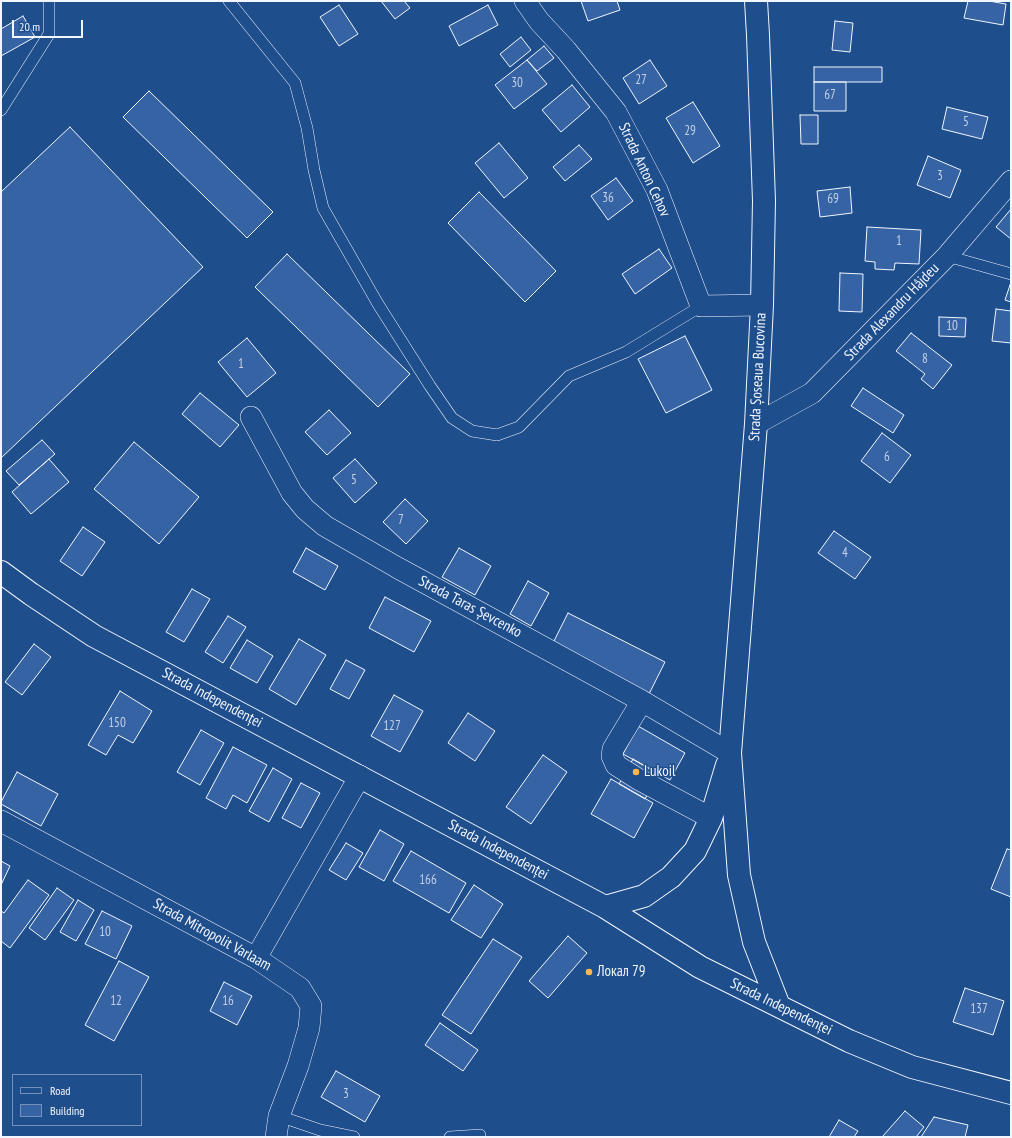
<!DOCTYPE html>
<meta charset="utf-8">
<style>
body{margin:0}
#map{position:relative;width:1012px;height:1138px;overflow:hidden;background:#1f4e8c;font-family:"PT Sans Narrow",sans-serif}
canvas{display:block}
.frame{position:absolute;inset:0;border:2px solid #f2f6ff;pointer-events:none}
.legend{position:absolute;left:12px;top:1074px;width:130px;height:52px;box-sizing:border-box;background:#1f4e8c;border:1px solid #7391ba;margin:0;padding:5px 7px;list-style:none;font-size:12px;color:#f2f6ff}
.legend li{display:flex;align-items:center;gap:8px;height:20px}
.legend b{width:20px;border:1px solid #7391ba}
.scale{position:absolute;left:12px;top:20px;width:71px;height:18px;box-sizing:border-box;border:2px solid #f2f6ff;border-top:0;padding-left:5px;font-size:12px;line-height:14px;white-space:nowrap;color:#f2f6ff;-webkit-text-stroke:3px #1f4e8c;paint-order:stroke}
</style>
<div id="map">
<canvas width="1012" height="1138"></canvas>
<div class="frame"></div>
<ul class="legend">
<li><b style="height:5px;background:#1f4e8c"></b>Road</li>
<li><b style="height:11px;background:#3563a3"></b>Building</li>
</ul>
<div class="scale">20 m</div>
</div>
<script>
const ctx = document.querySelector('canvas').getContext('2d');
ctx.lineJoin = 'round';
function paint(path, color) { ctx.fillStyle = color; ctx.fill(path, 'evenodd'); }
const shape = rows => new Path2D(rows.map(r => 'M' + r).join(''));
function stroke(path, color, width, dash) { ctx.strokeStyle = color; ctx.lineWidth = width; ctx.lineCap = dash ? 'butt' : 'round'; ctx.setLineDash(dash || []); ctx.stroke(path); }
function label(font, color, halo, rows, align = 'center') {
  ctx.font = font + ' "PT Sans Narrow",sans-serif'; ctx.lineWidth = 3; ctx.setLineDash([]); ctx.textBaseline = 'middle'; ctx.strokeStyle = halo; ctx.fillStyle = color; for (const [text, x, y, turn = 0] of rows) {
    ctx.save(); ctx.translate(x, y); ctx.rotate((+turn || 0) * Math.PI / 180); ctx.textAlign = isNaN(turn) ? turn : align; if (halo) ctx.strokeText(text, 0, 0); ctx.fillText(text, 0, 0); ctx.restore();
  }
}
const building = shape([
 [381,1,404,1,410,8,395,19,381,1],
 [581,1,617,1,620,10,588,21,581,1],
 [968,1,989,1,1006,4,1003,25,964,18,968,1],
 [339,5,358,34,339,46,320,17,339,5],
 [488,5,498,25,459,46,449,26,488,5],
 [23,16,35,37,1,56,1,29,23,16],
 [835,21,853,23,850,52,832,50,835,21],
 [521,37,531,50,510,67,500,54,521,37],
 [544,46,554,58,537,71,527,60,544,46],
 [527,60,547,84,514,109,495,85,527,60],
 [650,60,667,86,639,104,623,78,650,60],
 [814,67,882,67,882,82,814,82,814,67],
 [814,82,846,82,846,111,814,111,814,82],
 [572,85,590,107,561,132,542,110,572,85],
 [149,91,273,212,247,238,123,117,149,91],
 [693,102,720,146,693,163,666,118,693,102],
 [947,107,988,117,982,139,942,129,947,107],
 [800,115,818,115,818,144,801,144,800,115],
 [70,127,203,267,1,458,1,192,70,127],
 [499,143,528,178,504,198,475,163,499,143],
 [579,145,592,159,565,181,553,167,579,145],
 [928,156,961,170,950,198,917,185,928,156],
 [616,178,633,201,608,220,591,196,616,178],
 [850,187,852,213,820,217,817,191,850,187],
 [479,192,556,271,525,302,448,223,479,192],
 [1011,209,1011,239,996,227,1011,209],
 [867,227,921,230,919,264,895,263,894,270,875,269,875,262,865,261,867,227],
 [659,249,672,268,635,294,622,274,659,249],
 [287,254,410,374,378,407,255,287,287,254],
 [840,273,863,274,862,312,839,311,840,273],
 [1010,285,1011,286,1011,302,1005,300,1010,285],
 [996,309,1011,311,1011,343,992,341,996,309],
 [939,317,966,318,965,337,939,336,939,317],
 [911,333,952,365,933,389,921,379,925,374,896,351,911,333],
 [685,336,712,390,666,413,638,359,685,336],
 [247,338,276,373,247,397,218,362,247,338],
 [863,388,904,415,893,433,851,406,863,388],
 [200,393,239,425,220,447,182,414,200,393],
 [329,410,351,433,327,455,305,432,329,410],
 [882,433,911,455,890,483,861,461,882,433],
 [42,440,55,454,19,485,6,471,42,440],
 [134,442,199,497,159,544,94,489,134,442],
 [49,459,69,482,31,514,12,492,49,459],
 [355,459,377,483,355,503,333,478,355,459],
 [405,499,428,521,406,544,383,522,405,499],
 [83,527,105,542,82,576,60,561,83,527],
 [834,531,871,557,855,579,818,553,834,531],
 [306,548,338,566,325,590,293,572,306,548],
 [459,548,491,566,475,595,442,577,459,548],
 [528,581,549,593,531,626,510,614,528,581],
 [192,589,210,599,184,642,166,632,192,589],
 [385,597,431,621,414,652,369,628,385,597],
 [568,613,665,662,649,694,552,645,568,613],
 [228,616,246,627,223,663,205,652,228,616],
 [299,639,326,655,296,705,269,689,299,639],
 [247,640,273,656,257,683,230,668,247,640],
 [34,644,51,657,22,695,5,682,34,644],
 [346,660,365,670,349,699,330,689,346,660],
 [120,691,152,711,133,743,118,735,106,755,88,745,120,691],
 [394,695,423,711,400,752,371,736,394,695],
 [468,713,495,731,475,761,448,743,468,713],
 [638,726,685,753,670,780,623,754,638,726],
 [201,730,224,743,200,785,177,772,201,730],
 [233,747,267,765,247,803,233,795,226,809,206,798,233,747],
 [543,755,567,772,531,824,506,807,543,755],
 [633,759,659,774,645,799,619,784,633,759],
 [273,768,292,779,269,822,249,811,273,768],
 [17,772,58,794,41,826,1,804,1,802,17,772],
 [611,779,653,803,634,838,591,814,611,779],
 [301,783,320,793,301,828,282,818,301,783],
 [380,830,404,844,384,881,359,867,380,830],
 [346,843,363,853,346,880,329,870,346,843],
 [1007,849,1011,850,1011,897,991,889,1007,849],
 [411,851,466,883,449,913,393,881,411,851],
 [1,861,10,866,1,885,1,861],
 [28,880,49,895,10,948,1,941,1,911,4,913,28,880],
 [474,885,503,904,481,938,451,920,474,885],
 [57,888,74,900,45,940,29,928,57,888],
 [78,900,94,910,76,941,60,932,78,900],
 [102,911,132,926,116,959,85,944,102,911],
 [568,936,587,953,548,998,529,981,568,936],
 [493,939,522,957,471,1034,442,1015,493,939],
 [119,961,149,977,114,1041,85,1025,119,961],
 [224,982,252,996,237,1025,210,1011,224,982],
 [965,988,1004,1001,993,1035,953,1022,965,988],
 [440,1023,478,1050,463,1071,425,1045,440,1023],
 [336,1071,380,1096,365,1122,321,1097,336,1071],
 [905,1111,924,1127,916,1137,882,1137,905,1111],
 [934,1117,968,1125,965,1137,921,1137,934,1117],
 [839,1120,858,1131,854,1137,829,1137,839,1120]
]);
paint(building, '#3563a3');
stroke(building, '#f2f6ff', 1);
const lane = shape([
 [229,1,295,83,307,128,314,170,323,208,378,304,430,386,452,418,472,431,497,435,519,427,569,376,626,352,701,306],
 [1,110,49,34,49,1],
 [947,256,1011,274],
 [279,1116,320,1130,354,1137],
 [450,1137,480,1135]
]);
const street = shape([
 [525,1,539,21,566,50,616,112,657,190,701,306,762,305],
 [251,417,292,493,305,509,325,526,398,568,642,701,730,753],
 [756,424,812,393,947,256,1011,181],
 [642,701,613,749,612,756,616,765,638,779,711,818],
 [1,821,256,958,300,988,311,1006,309,1028,298,1066,279,1116,276,1137],
 [256,958,360,776]
]);
const secondary = shape([
 [756,1,758,35,764,201,762,305,756,424,730,753,739,875,754,942,779,1006],
 [1,572,31,594,94,636,605,907,700,967,849,1041,912,1067,1011,1093],
 [605,907,644,896,671,877,695,851,711,818,727,765]
]);
stroke(lane, '#f2f6ff', 12);
stroke(street, '#f2f6ff', 22);
stroke(secondary, '#f2f6ff', 24);
stroke(lane, '#1f4e8c', 11);
stroke(street, '#1f4e8c', 21);
stroke(secondary, '#1f4e8c', 22);
for (const [x, y, r, color] of [
 [636,772,4,"#ffb74d"],
 [589,972,4,"#ffb74d"]
]) { const dot = new Path2D(); dot.arc(x, y, r, 0, 2 * Math.PI); ctx.fillStyle = color; ctx.fill(dot); stroke(dot, '#1f4e8c', 1.5); }
label('13px', '#c3d1e8', null, [
 ["27",641,80],
 ["30",517,83],
 ["67",830,95],
 ["5",966,122],
 ["29",690,131],
 ["3",940,176],
 ["36",608,198],
 ["69",833,199],
 ["1",899,241],
 ["10",952,326],
 ["8",925,359],
 ["1",241,364],
 ["6",887,457],
 ["5",354,480],
 ["7",401,520],
 ["4",845,553],
 ["150",117,723],
 ["127",392,726],
 ["166",428,880],
 ["10",105,932],
 ["12",116,1001],
 ["16",228,1001],
 ["137",979,1009],
 ["3",346,1094]
]);
label('15px', '#f2f6ff', '#1f4e8c', [
 ["Strada Anton Cehov",644,170,65],
 ["Strada Alexandru Hâjdeu",892,312,-46],
 ["Strada Șoseaua Bucovina",758,377,-87],
 ["Strada Taras Șevcenko",470,607,28],
 ["Strada Independenței",212,698,28],
 ["Strada Independenței",498,850,28],
 ["Strada Mitropolit Varlaam",212,935,29],
 ["Strada Independenței",781,1007,26]
]);
label('15px', '#f2f6ff', '#1f4e8c', [
 ["Lukoil",644,772],
 ["Локал 79",597,972]
], 'left');
</script>
